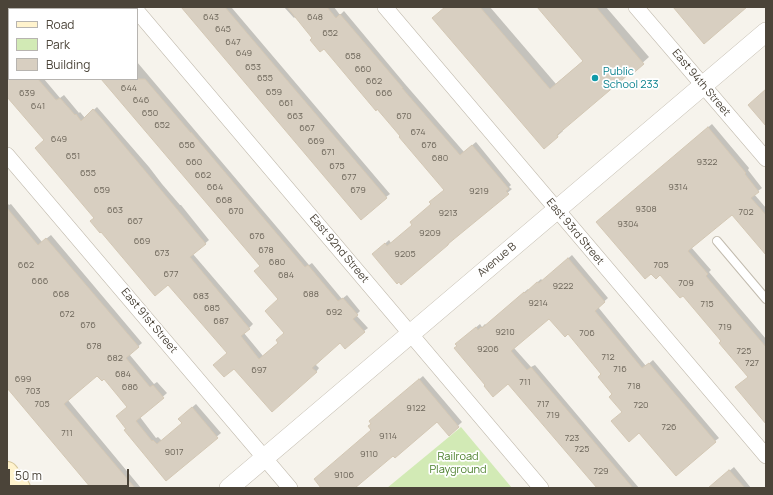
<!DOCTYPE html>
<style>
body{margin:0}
#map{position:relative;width:773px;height:495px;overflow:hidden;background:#f6f3ec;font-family:Manrope,sans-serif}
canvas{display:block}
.frame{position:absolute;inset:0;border:8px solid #4b4439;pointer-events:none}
.legend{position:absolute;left:8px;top:8px;width:130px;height:72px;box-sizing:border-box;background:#fff;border:1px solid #b7b4b0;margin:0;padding:5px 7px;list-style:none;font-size:12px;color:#4b4439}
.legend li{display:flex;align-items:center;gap:8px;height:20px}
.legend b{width:20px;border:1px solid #b7b4b0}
.scale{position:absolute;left:8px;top:469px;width:121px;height:18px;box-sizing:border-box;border:2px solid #4b4439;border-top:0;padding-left:5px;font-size:12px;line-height:14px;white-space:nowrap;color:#4b4439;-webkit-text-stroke:3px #fff;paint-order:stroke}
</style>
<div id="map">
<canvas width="773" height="495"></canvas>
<div class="frame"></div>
<ul class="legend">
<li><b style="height:5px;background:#fff3cd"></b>Road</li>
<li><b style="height:11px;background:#d2eab5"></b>Park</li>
<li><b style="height:11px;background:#d8cfc1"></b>Building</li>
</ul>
<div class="scale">50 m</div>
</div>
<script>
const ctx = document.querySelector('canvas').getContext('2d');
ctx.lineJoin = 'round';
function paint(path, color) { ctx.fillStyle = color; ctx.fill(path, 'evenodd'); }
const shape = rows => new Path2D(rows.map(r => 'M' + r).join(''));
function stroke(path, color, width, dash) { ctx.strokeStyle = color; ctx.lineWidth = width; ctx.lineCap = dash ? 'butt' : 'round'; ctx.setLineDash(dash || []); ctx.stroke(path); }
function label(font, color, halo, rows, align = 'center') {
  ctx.font = font + ' Manrope,sans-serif'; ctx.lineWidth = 3.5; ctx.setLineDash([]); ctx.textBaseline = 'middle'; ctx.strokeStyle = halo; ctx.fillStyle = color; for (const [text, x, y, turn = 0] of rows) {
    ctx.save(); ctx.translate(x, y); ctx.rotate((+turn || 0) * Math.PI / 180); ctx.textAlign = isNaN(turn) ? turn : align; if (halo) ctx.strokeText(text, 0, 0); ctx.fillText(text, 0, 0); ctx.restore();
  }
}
paint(shape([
 [461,427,512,488,387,488]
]), '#d2eab5');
paint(shape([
 [7,7,96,7,97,9,9,9,9,79,44,79,60,98,64,95,79,113,80,112,85,118,97,107,149,167,162,184,180,205,181,205,209,240,193,254,253,324,244,333,263,356,279,342,285,333,279,299,261,265,102,79,137,79,137,62,309,265,312,263,342,299,347,295,360,311,356,315,368,328,364,331,340,341,315,364,319,368,316,372,228,353,169,284,95,217,45,140,7,95],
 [183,7,234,7,232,8,390,194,386,197],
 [284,7,334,7,340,15,344,11,405,84,464,152,476,142,511,185,509,187,512,189,451,241,448,245,377,251,389,240,391,243,413,225,445,190,401,136,324,48,314,37,296,16,294,18],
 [446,7,490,7,556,84,584,60,538,7,606,7,649,57,630,74,629,73,562,130,563,131,544,148],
 [712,124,749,168,748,170,762,188,754,194,766,208,766,253,732,214,691,247,711,270,709,272,766,339,766,422,749,376,722,341,683,294,601,219],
 [7,203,9,205,11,204,42,242,51,235,142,343,129,354,154,384,157,382,167,393,140,417,156,438,158,437,162,441,183,423,183,415,196,404,221,433,167,479,127,429,128,406,104,378,97,374,67,399,141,488,93,488,7,387],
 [572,255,608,298,598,307,646,366,653,360,719,438,715,441,623,412,602,374,568,333,550,317,514,348,531,367,535,365,639,488,598,488,509,383,486,385,456,344,480,324,482,327,485,324,486,325,528,289,529,290,541,279,543,281],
 [423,376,462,422,449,434,438,421,393,454,354,488,322,488,372,430,372,424,374,418],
 [734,467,751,488,711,488,714,484]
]), '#0003');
const building = shape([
 [181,7,225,7,387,198,361,220,181,7],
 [287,7,327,7,336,18,340,14,403,88,402,88,460,155,472,145,509,189,506,191,509,194,448,244,448,245,401,285,399,282,397,284,372,254,385,243,387,246,412,225,410,222,431,204,429,202,444,190,399,137,400,136,377,109,376,111,324,49,320,52,310,40,312,38,287,7],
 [445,7,480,7,550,89,583,61,537,7,596,7,644,64,630,76,629,74,557,135,558,137,544,149,432,18,445,7],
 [673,7,747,7,704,44,673,7],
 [7,79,38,79,56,100,60,98,75,115,76,114,81,121,93,109,102,119,206,244,190,257,250,329,241,336,259,359,278,343,276,340,284,333,265,311,278,299,254,271,260,266,101,79,145,79,191,133,191,132,305,267,308,265,338,301,343,298,358,315,353,319,365,332,345,349,340,343,312,368,317,372,272,412,234,369,224,377,213,365,227,353,168,285,155,296,101,232,100,233,90,221,94,218,35,148,44,140,7,97,7,79],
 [766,89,766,126,748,105,766,89],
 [708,127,746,173,745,174,759,192,751,198,766,215,766,255,732,215,688,251,708,274,706,276,766,347,766,424,735,387,748,377,719,343,721,341,683,296,680,298,660,275,656,279,651,274,645,279,596,222,708,127],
 [7,208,38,245,46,238,139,347,126,358,150,387,153,385,164,398,136,421,152,441,153,440,157,444,182,423,178,419,192,407,218,438,166,481,124,430,126,429,116,416,127,407,104,379,102,381,97,376,64,404,135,488,91,488,7,388,7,208],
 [568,258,605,302,595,311,642,368,649,363,716,442,676,476,639,433,629,442,611,421,622,412,609,397,612,394,598,377,601,374,568,334,565,337,549,319,511,351,527,370,531,367,633,488,597,488,508,384,493,397,484,386,485,385,454,348,457,346,455,344,476,327,478,330,481,327,482,328,524,292,525,293,537,282,539,283,568,258],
 [419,379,459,427,449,436,437,422,395,458,393,456,355,488,321,488,314,479,371,430,368,426,371,424,369,421,419,379],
 [729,470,745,488,708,488,729,470]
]);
paint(building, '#d8cfc1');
stroke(building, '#d3c7b4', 1);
const service = shape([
 [717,241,766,299]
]);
const minor = shape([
 [385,7,766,456],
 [636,7,766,159],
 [137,11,541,488],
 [7,155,290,488]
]);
const tertiary = shape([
 [229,488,766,32]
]);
const secondary = shape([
 [7,473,19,488]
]);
stroke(service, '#c2bbae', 10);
stroke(minor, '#c2bbae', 16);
stroke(tertiary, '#c2bbae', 20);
stroke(secondary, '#d6c79b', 24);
stroke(service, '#fff', 8);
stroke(minor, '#fff', 15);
stroke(tertiary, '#fff', 19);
stroke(secondary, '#fff3cd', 22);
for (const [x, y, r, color] of [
 [595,78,4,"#0f9aa8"]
]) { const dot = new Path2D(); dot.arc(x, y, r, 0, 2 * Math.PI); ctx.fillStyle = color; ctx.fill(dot); stroke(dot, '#fff', 1.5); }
label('9px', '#6e675b', null, [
 ["643",211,17],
 ["648",315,17],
 ["645",223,29],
 ["652",330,33],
 ["647",233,42],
 ["649",244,53],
 ["658",353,56],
 ["653",253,67],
 ["660",363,69],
 ["655",265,78],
 ["662",374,81],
 ["644",129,88],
 ["659",274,92],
 ["639",27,93],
 ["666",384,93],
 ["646",141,100],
 ["661",286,103],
 ["641",38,106],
 ["650",150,113],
 ["663",295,116],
 ["670",404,116],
 ["652",162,125],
 ["667",307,128],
 ["674",418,132],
 ["649",59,139],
 ["669",316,141],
 ["656",187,145],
 ["676",429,145],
 ["671",328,152],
 ["651",73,156],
 ["680",440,158],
 ["660",194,162],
 ["9322",707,162],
 ["675",337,166],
 ["655",88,173],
 ["662",203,175],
 ["677",349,177],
 ["664",215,187],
 ["9314",678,187],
 ["659",102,190],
 ["679",358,190],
 ["9219",479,191],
 ["668",224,200],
 ["9308",646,209],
 ["663",115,210],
 ["670",236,211],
 ["702",746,212],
 ["9213",448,213],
 ["667",135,221],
 ["9304",628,224],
 ["9209",430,233],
 ["676",257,236],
 ["669",142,241],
 ["678",266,250],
 ["673",162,253],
 ["9205",405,254],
 ["680",277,262],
 ["662",26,265],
 ["705",661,265],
 ["677",171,274],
 ["684",286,275],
 ["666",40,281],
 ["709",686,283],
 ["9222",563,286],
 ["668",61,294],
 ["688",311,294],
 ["683",201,296],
 ["9214",538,303],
 ["715",707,304],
 ["685",212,308],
 ["692",334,312],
 ["672",67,314],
 ["687",221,321],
 ["676",88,325],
 ["719",725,327],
 ["9210",505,332],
 ["706",587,333],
 ["678",94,346],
 ["9206",488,349],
 ["725",744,351],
 ["712",608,357],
 ["682",115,358],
 ["727",752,363],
 ["716",620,369],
 ["697",259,370],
 ["684",123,374],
 ["699",23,379],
 ["711",525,382],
 ["718",634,386],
 ["686",130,387],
 ["703",33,391],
 ["705",42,404],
 ["717",543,404],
 ["720",641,405],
 ["9122",416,408],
 ["719",553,415],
 ["726",669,427],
 ["711",67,433],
 ["9114",388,436],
 ["723",572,438],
 ["725",582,449],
 ["9017",174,452],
 ["9110",369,454],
 ["729",601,471],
 ["9106",344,475]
]);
label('11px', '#0d838f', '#fff', [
 ["Public",603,72],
 ["School 233",603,85]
], 'left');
label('11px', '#4b4439', '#fff', [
 ["East 94th Street",701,83,50],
 ["East 93rd Street",575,232,50],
 ["East 92nd Street",339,249,50],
 ["Avenue B",497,260,-40],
 ["East 91st Street",149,321,50]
]);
label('11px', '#4a7f2a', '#fff', [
 ["Railroad",458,457],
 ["Playground",458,470]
]);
</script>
